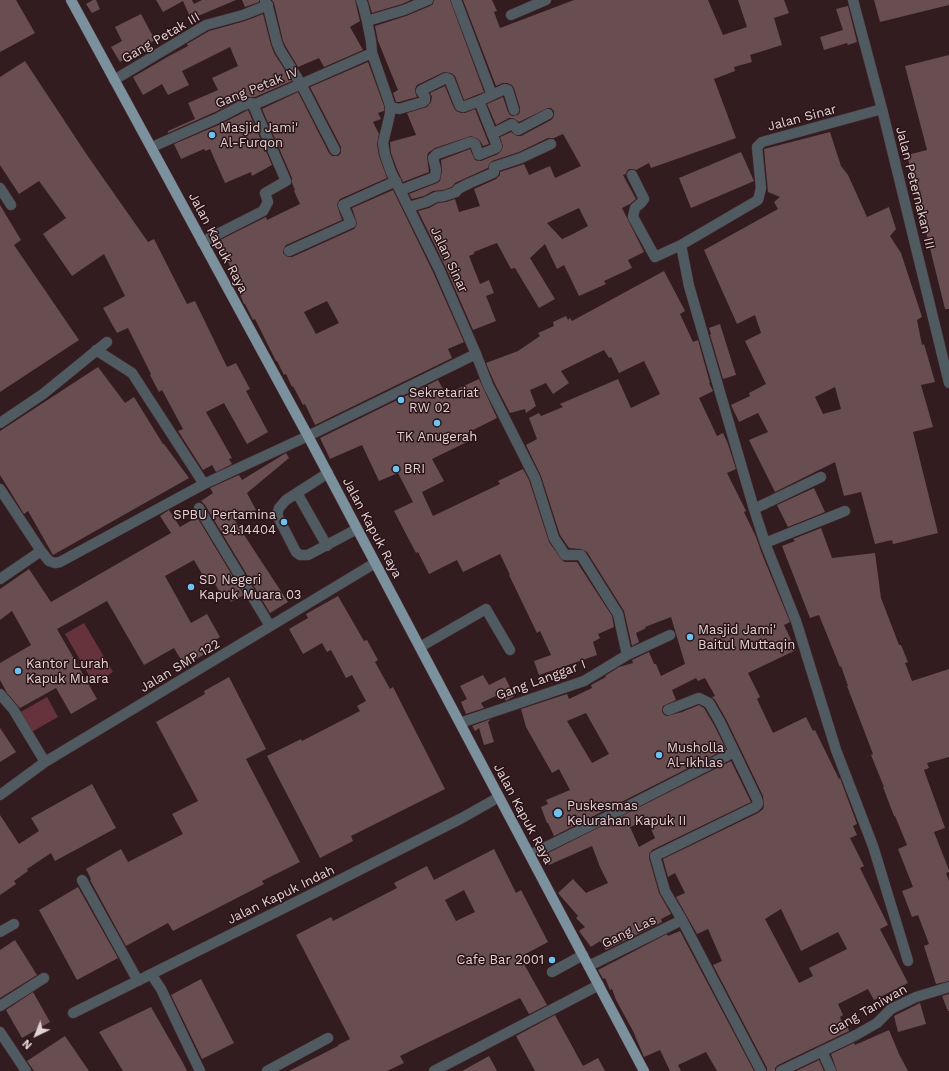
<!DOCTYPE html>
<style>
body{margin:0}
#map{position:relative;width:949px;height:1071px;overflow:hidden;background:#331c20;font-family:"Work Sans",sans-serif}
canvas{display:block}
.north{position:absolute;left:16px;top:1015px;width:40px;height:40px;-webkit-text-stroke:3px #291317;paint-order:stroke;rotate:223deg;font-size:11px;font-weight:700;line-height:16px;text-align:center;color:#e3d2d4}
.north::after{content:'';display:block;margin:auto;width:14px;height:18px;background:#e3d2d4;clip-path:polygon(50% 0,100% 100%,50% 72%,0 100%)}
</style>
<div id="map">
<canvas width="949" height="1071"></canvas>
<div class="north">N</div>
</div>
<script>
const ctx = document.querySelector('canvas').getContext('2d');
ctx.lineJoin = 'round';
function paint(path, color) { ctx.fillStyle = color; ctx.fill(path, 'evenodd'); }
const shape = rows => new Path2D(rows.map(r => 'M' + r).join(''));
function stroke(path, color, width, dash) { ctx.strokeStyle = color; ctx.lineWidth = width; ctx.lineCap = dash ? 'butt' : 'round'; ctx.setLineDash(dash || []); ctx.stroke(path); }
function label(font, color, halo, rows, align = 'center') {
  ctx.font = font + ' "Work Sans",sans-serif'; ctx.lineWidth = 3; ctx.setLineDash([]); ctx.textBaseline = 'middle'; ctx.strokeStyle = halo; ctx.fillStyle = color; for (const [text, x, y, turn = 0] of rows) {
    ctx.save(); ctx.translate(x, y); ctx.rotate((+turn || 0) * Math.PI / 180); ctx.textAlign = isNaN(turn) ? turn : align; if (halo) ctx.strokeText(text, 0, 0); ctx.fillText(text, 0, 0); ctx.restore();
  }
}
paint(shape([
 [84,623,113,672,94,684,65,634],
 [47,697,58,717,28,734,17,714]
]), '#66333d');
paint(shape([
 [0,0,16,0,35,33,0,52],
 [93,0,96,0,100,9,92,13,86,4],
 [156,0,192,0,194,4,202,0,236,0,191,19,183,1,163,12],
 [242,0,259,0,259,2,245,7],
 [272,0,355,0,360,21,350,27,363,50,324,67,319,58,298,67,286,47,283,41,274,3],
 [368,0,411,0,402,4,372,13],
 [434,0,450,0,484,92,464,100,455,76,451,73,444,72,417,85,415,89,415,92,417,97,399,102,396,102,393,93,398,90,378,41,375,26,406,16,430,6,433,4],
 [463,0,492,0,497,11,494,12,500,28,574,0,708,0,723,35,747,27,738,0,784,0,789,13,774,18,782,45,750,55,752,62,734,67,735,71,714,79,736,138,651,168,649,163,636,170,633,169,629,169,627,171,626,174,623,175,636,199,630,204,622,208,644,252,628,260,632,268,604,281,606,284,579,296,564,265,557,269,545,244,530,258,555,299,539,308,515,268,511,269,497,243,494,244,474,252,474,254,469,256,480,284,489,280,494,293,486,296,496,321,473,330,445,266,418,211,429,208,438,203,446,202,455,199,459,212,480,206,474,189,496,179,500,175,500,172,524,164,529,175,550,166,555,178,581,166,563,134,554,138,548,138,519,152,492,161,489,164,488,168,455,183,452,187,443,190,433,191,424,196,412,199,409,194,437,183,440,181,442,171,441,160,470,149,475,160,478,161,481,161,498,154,501,151,503,146,500,137,511,132,517,136,521,136,551,120,553,118,554,115,554,111,551,108,548,108,519,122,513,118,509,118,496,125,487,104,503,97,508,112,510,115,513,116,518,115,520,112,520,108,514,88,512,85,507,83,503,83,496,86],
 [579,208,588,226,573,234,562,239,547,223],
 [874,0,949,0,949,5,880,22],
 [848,6,857,42,848,45,847,43,824,50,820,37,843,30,836,9],
 [141,14,155,40,136,51,137,52,120,62,111,47,122,41,115,27],
 [263,14,271,45,274,53,292,81,255,97,248,97,239,100,215,112,168,133,168,131,195,119,188,103,218,90,212,78,238,66,230,47,182,71,189,85,168,95,162,84,143,95,133,77,169,56,188,46,187,44,209,31,245,21],
 [949,55,949,309,945,309,907,155,927,150,905,66],
 [25,61,87,155,148,242,154,239,187,304,195,301,227,367,236,363,250,389,246,391,268,432,247,444,224,403,206,412,232,458,229,459,232,464,216,472,212,465,203,470,178,431,183,429,162,390,159,392,150,375,151,374,128,328,117,333,103,308,125,296,104,254,72,276,43,234,66,218,39,181,19,194,0,165,0,77],
 [368,62,384,106,384,111,378,113,381,119,373,122,379,134,377,144,379,156,387,178,340,199,338,202,337,205,342,220,286,245,284,248,283,253,286,256,289,257,292,257,354,229,356,226,357,223,352,208,393,190,433,272,464,342,448,349,452,358,315,425,305,404,303,405,293,386,292,387,286,374,284,375,277,361,276,361,255,319,253,320,245,304,244,304,238,290,240,289,225,255,223,256,216,242,266,217,267,220,300,204,294,191,295,190,292,183,292,178,262,109,298,92,329,153,332,156,338,156,341,153,341,147,310,87],
 [327,301,339,323,316,334,304,312],
 [445,86,453,106,456,111,461,113,465,113,475,109,489,144,483,146,481,142,478,139,471,136,435,148,428,153,427,157,429,172,403,182,397,169,391,153,390,142,416,135,407,113,427,107,431,102,432,97,430,93],
 [248,110,272,165,252,176,251,172,225,183,210,149,205,151,204,149,181,159,174,144,221,124],
 [830,132,841,166,848,175,867,217,889,207,896,229,890,236,901,253,922,317,917,320,922,345,924,344,935,382,921,385,933,427,913,432,938,533,893,544,892,540,875,544,861,492,844,496,835,462,775,492,749,440,768,432,758,413,739,422,731,405,750,396,749,393,766,384,745,341,761,333,755,315,737,324,704,250,778,209,774,202,780,197,768,192,764,149],
 [835,387,841,409,823,414,815,397],
 [741,152,754,181,691,208,679,178],
 [0,205,21,240,14,245,79,340,0,392],
 [664,271,685,311,680,314,693,342,698,340,710,383,709,383,713,391,699,398,717,436,723,433,728,444,736,469,727,473,746,511,744,512,756,537,762,554,790,622,784,625,796,650,748,673,760,697,757,699,773,733,806,717,813,731,815,730,839,779,840,778,857,824,853,826,857,835,850,838,864,866,860,868,888,925,880,929,908,983,874,1000,868,989,838,1004,843,1015,840,1017,842,1023,845,1022,849,1031,778,1065,775,1068,775,1071,767,1071,767,1068,713,965,722,961,708,929,697,934,676,897,685,893,675,873,668,877,663,859,758,813,763,809,764,806,763,796,726,719,715,700,712,697,715,696,705,678,698,681,696,678,672,690,676,700,663,706,662,709,662,712,664,715,667,716,682,712,699,705,704,708,714,725,726,749,554,836,548,823,547,823,541,807,548,804,546,800,570,790,559,769,552,773,526,727,521,709,567,694,569,699,592,688,591,685,606,677,605,676,619,667,633,663,632,660,649,652,654,664,656,664,661,676,685,664,671,617,645,627,646,628,636,633,639,642,632,646,624,611,587,552,581,549,569,548,560,535,541,476,526,445,537,439,529,418,539,413,541,416,563,407,560,404,618,379,631,408,660,394,644,361,619,373,611,357,609,358,604,350,561,371,569,383,553,394,546,383,530,390,536,406,526,413,525,409,510,413,494,382,486,363,518,351,540,336,538,333,554,326,553,322,566,316,568,320,570,318,572,321],
 [586,713,609,754,592,763,567,721],
 [781,909,801,951,838,932,847,949,809,968,813,976,799,983,765,919],
 [720,324,736,375,723,379,710,335,711,334,709,328],
 [98,367,125,403,134,397,163,444,164,444,189,478,53,555,28,511,24,514,0,475,0,431],
 [479,379,497,418,465,434,469,441,432,459,444,481,422,492,433,516,500,484,498,481,523,469,529,480,549,542,562,560,565,562,577,562,612,616,614,627,598,634,600,638,593,642,597,655,539,675,534,661,551,655,540,631,537,633,509,575,510,575,500,554,463,572,457,560,429,574,418,552,416,553,394,511,413,502,398,473,379,481,362,445,330,459,320,438,438,380,446,394],
 [286,453,289,458,247,493,256,510,235,521,288,602,270,613,205,505,201,501,213,493,210,488,239,475,242,480],
 [814,488,825,512,788,527,777,505],
 [169,510,180,527,197,517,244,595,231,602,226,593,221,595,212,578,206,581,194,560,165,576,191,623,207,614,220,637,205,646,209,652,184,665,174,648,144,665,107,601,57,629,97,699,71,714,56,688,20,708,7,693,0,680,0,663,31,645,12,611,0,620,0,589,29,569,51,602,171,533,160,516],
 [821,528,832,558,875,553,881,598,899,645,901,645,908,662,905,663,912,681,949,669,949,757,927,763,929,768,924,770,945,828,934,832,949,870,949,872,946,873,949,881,949,981,936,984,924,946,929,944,918,915,912,917,902,891,913,887,898,849,907,845,895,816,894,816,883,787,884,787,871,755,873,754,847,686,848,686,841,666,840,667,819,615,810,618,782,546,795,541,793,539],
 [338,596,364,641,367,640,378,660,375,662,390,689,393,687,445,789,351,836,353,841,320,858,267,756,301,739,302,741,360,711,357,706,366,701,352,675,346,678,331,650,327,652,322,643,303,654,289,629,308,618,306,614],
 [483,675,489,685,505,677,514,696,506,701,502,693,481,703,484,708,466,714,461,702,467,699,460,686],
 [229,677,266,749,246,759,300,862,262,881,264,884,173,931,168,923,126,946,90,880,91,879,86,869,121,849,128,862,183,834,172,814,198,801,156,722,205,694,204,691],
 [491,719,488,722,494,742,484,745,479,728,475,731,472,726],
 [0,728,16,752,0,762],
 [731,761,751,802,652,850,649,854,649,858,659,893,671,914,661,919,662,922,606,950,600,941,591,947,579,931,585,927,576,918,578,916,558,893,573,879,586,893,608,883,600,867,592,846,549,865,544,855],
 [647,820,655,838,639,847,630,827],
 [92,784,116,828,55,861,51,853,27,869,28,871,14,881,16,884,0,895,0,815,19,844,39,831,31,818],
 [494,849,516,893,521,890,548,942,520,957,547,1005,529,1014,520,998,400,1056,404,1063,387,1071,289,1071,338,1046,338,1045,350,1039,296,935,331,917,333,921,397,888,394,883,427,866,434,880],
 [464,890,475,912,456,921,445,900],
 [78,887,118,958,77,980,39,910],
 [680,931,754,1071,717,1071,706,1052,678,1065,681,1071,670,1071,660,1050,644,1057,633,1031,616,1000,612,989,610,990,605,978,603,979,598,970,667,934,668,936],
 [15,940,37,975,0,998,0,950],
 [201,979,234,1043,202,1059,171,995],
 [33,992,50,1022,22,1038,6,1010],
 [949,994,949,1011,948,1011,942,996],
 [920,1003,926,1024,898,1032,894,1016],
 [151,1007,183,1063,187,1071,123,1071,99,1032],
 [555,1015,583,1066,598,1058,605,1071,535,1071,516,1036],
 [889,1030,899,1054,908,1071,837,1071,831,1054,854,1043,855,1045],
 [65,1036,89,1071,34,1071,27,1061],
 [489,1056,497,1071,462,1071],
 [819,1060,824,1071,796,1071]
]), '#684d51');
const minor = shape([
 [265,0,269,11,277,43,280,50,301,84,335,150],
 [361,0,363,5,367,21,371,41,372,53,390,105,390,114,383,143,385,155,391,172,439,269,476,354,488,385,535,478,554,538,565,555,581,555,618,614,627,655],
 [456,0,492,95],
 [853,0,882,109,949,383],
 [511,15,546,0],
 [367,21,404,10,428,0],
 [114,80,206,25,243,15,268,5],
 [390,107,399,109,423,102,425,100,425,97,421,91,422,90,446,78,449,79,450,81,459,104,460,106,463,107,479,101,505,89,508,90,514,110],
 [492,134,512,124,518,130,548,114],
 [152,147,218,118,241,106,250,103,256,104,267,99,372,53],
 [632,175,644,199,641,203,635,208,633,217,655,257,681,245,758,200,761,188,757,147,762,142,882,109],
 [0,188,11,205],
 [401,190,435,177,436,170,433,158,437,154,471,142,475,144,479,155,496,148,497,146,479,101],
 [409,207,426,202,436,197,444,196,456,192,458,189,470,183,493,173,494,172,494,167,521,158,551,144],
 [202,242,263,211,268,202,265,193,286,181,254,107,256,104],
 [681,245,689,286,754,509,765,543,796,621,836,750,873,846,908,961],
 [289,251,351,223,343,205,396,181],
 [96,350,132,373,204,484],
 [0,423,43,394,107,342],
 [328,473,286,500,279,508,277,515,296,552,300,555,308,555,357,529],
 [0,489,41,551,49,561,55,563,60,562,204,484,308,436,476,354],
 [297,493,327,546],
 [199,508,270,626],
 [754,509,821,477],
 [765,543,845,511],
 [0,579,41,551],
 [420,647,486,609,510,650],
 [0,694,13,709,45,762],
 [668,710,699,698,709,703,720,722,757,799,758,804,755,807,655,856,665,891,682,920,761,1071],
 [460,723,584,681,627,655,670,635],
 [0,795,45,762,375,563],
 [530,855,611,815,734,752],
 [82,880,138,981],
 [0,932,14,924],
 [588,965,595,963,682,920],
 [552,972,583,955],
 [151,974,161,989,200,1071],
 [0,1006,44,978],
 [73,1013,312,894,462,818,499,797],
 [0,1032,26,1071],
 [822,1051,831,1071],
 [267,1071,328,1038],
 [434,1071,599,985],
 [781,1071,856,1035,877,1023,891,1009,916,997,949,987]
]);
const major = shape([
 [71,0,308,436,644,1071]
]);
stroke(minor, '#4f393d', 11);
stroke(major, '#4f393d', 11);
stroke(minor, '#505b61', 10);
stroke(major, '#7b919e', 10);
for (const [x, y, r, color] of [
 [212,135,4,"#6cc3f2"],
 [401,400,4,"#6cc3f2"],
 [437,423,4,"#6cc3f2"],
 [396,469,4,"#6cc3f2"],
 [284,522,4,"#6cc3f2"],
 [191,587,4,"#6cc3f2"],
 [690,637,4,"#6cc3f2"],
 [18,671,4,"#6cc3f2"],
 [659,755,4,"#6cc3f2"],
 [558,813,5,"#6cc3f2"],
 [552,960,4,"#6cc3f2"]
]) { const dot = new Path2D(); dot.arc(x, y, r, 0, 2 * Math.PI); ctx.fillStyle = color; ctx.fill(dot); stroke(dot, '#291317', 1.5); }
label('13px', '#e3d2d4', '#291317', [
 ["Gang Petak III",161,38,-30],
 ["Gang Petak IV",257,88,-22],
 ["Jalan Sinar",802,118,-15],
 ["Jalan Peternakan III",915,188,76],
 ["Jalan Kapuk Raya",218,243,62],
 ["Jalan Sinar",449,260,65],
 ["Jalan Kapuk Raya",372,528,62],
 ["Jalan SMP 122",180,666,-31],
 ["Gang Langgar I",541,680,-20],
 ["Jalan Kapuk Raya",523,814,62],
 ["Jalan Kapuk Indah",281,895,-26],
 ["Gang Las",629,932,-26],
 ["Gang Taniwan",868,1010,-30]
]);
label('13px', '#e3d2d4', '#291317', [
 ["Masjid Jami'",220,128],
 ["Al-Furqon",220,143],
 ["Sekretariat",409,393],
 ["RW 02",409,408],
 ["TK Anugerah",437,437,"center"],
 ["BRI",404,469],
 ["SPBU Pertamina",276,515,"right"],
 ["34.14404",276,530,"right"],
 ["SD Negeri",199,580],
 ["Kapuk Muara 03",199,595],
 ["Masjid Jami'",698,630],
 ["Baitul Muttaqin",698,645],
 ["Kantor Lurah",26,664],
 ["Kapuk Muara",26,679],
 ["Musholla",667,748],
 ["Al-Ikhlas",667,763],
 ["Puskesmas",567,806],
 ["Kelurahan Kapuk II",567,821],
 ["Cafe Bar 2001",544,960,"right"]
], 'left');
</script>
